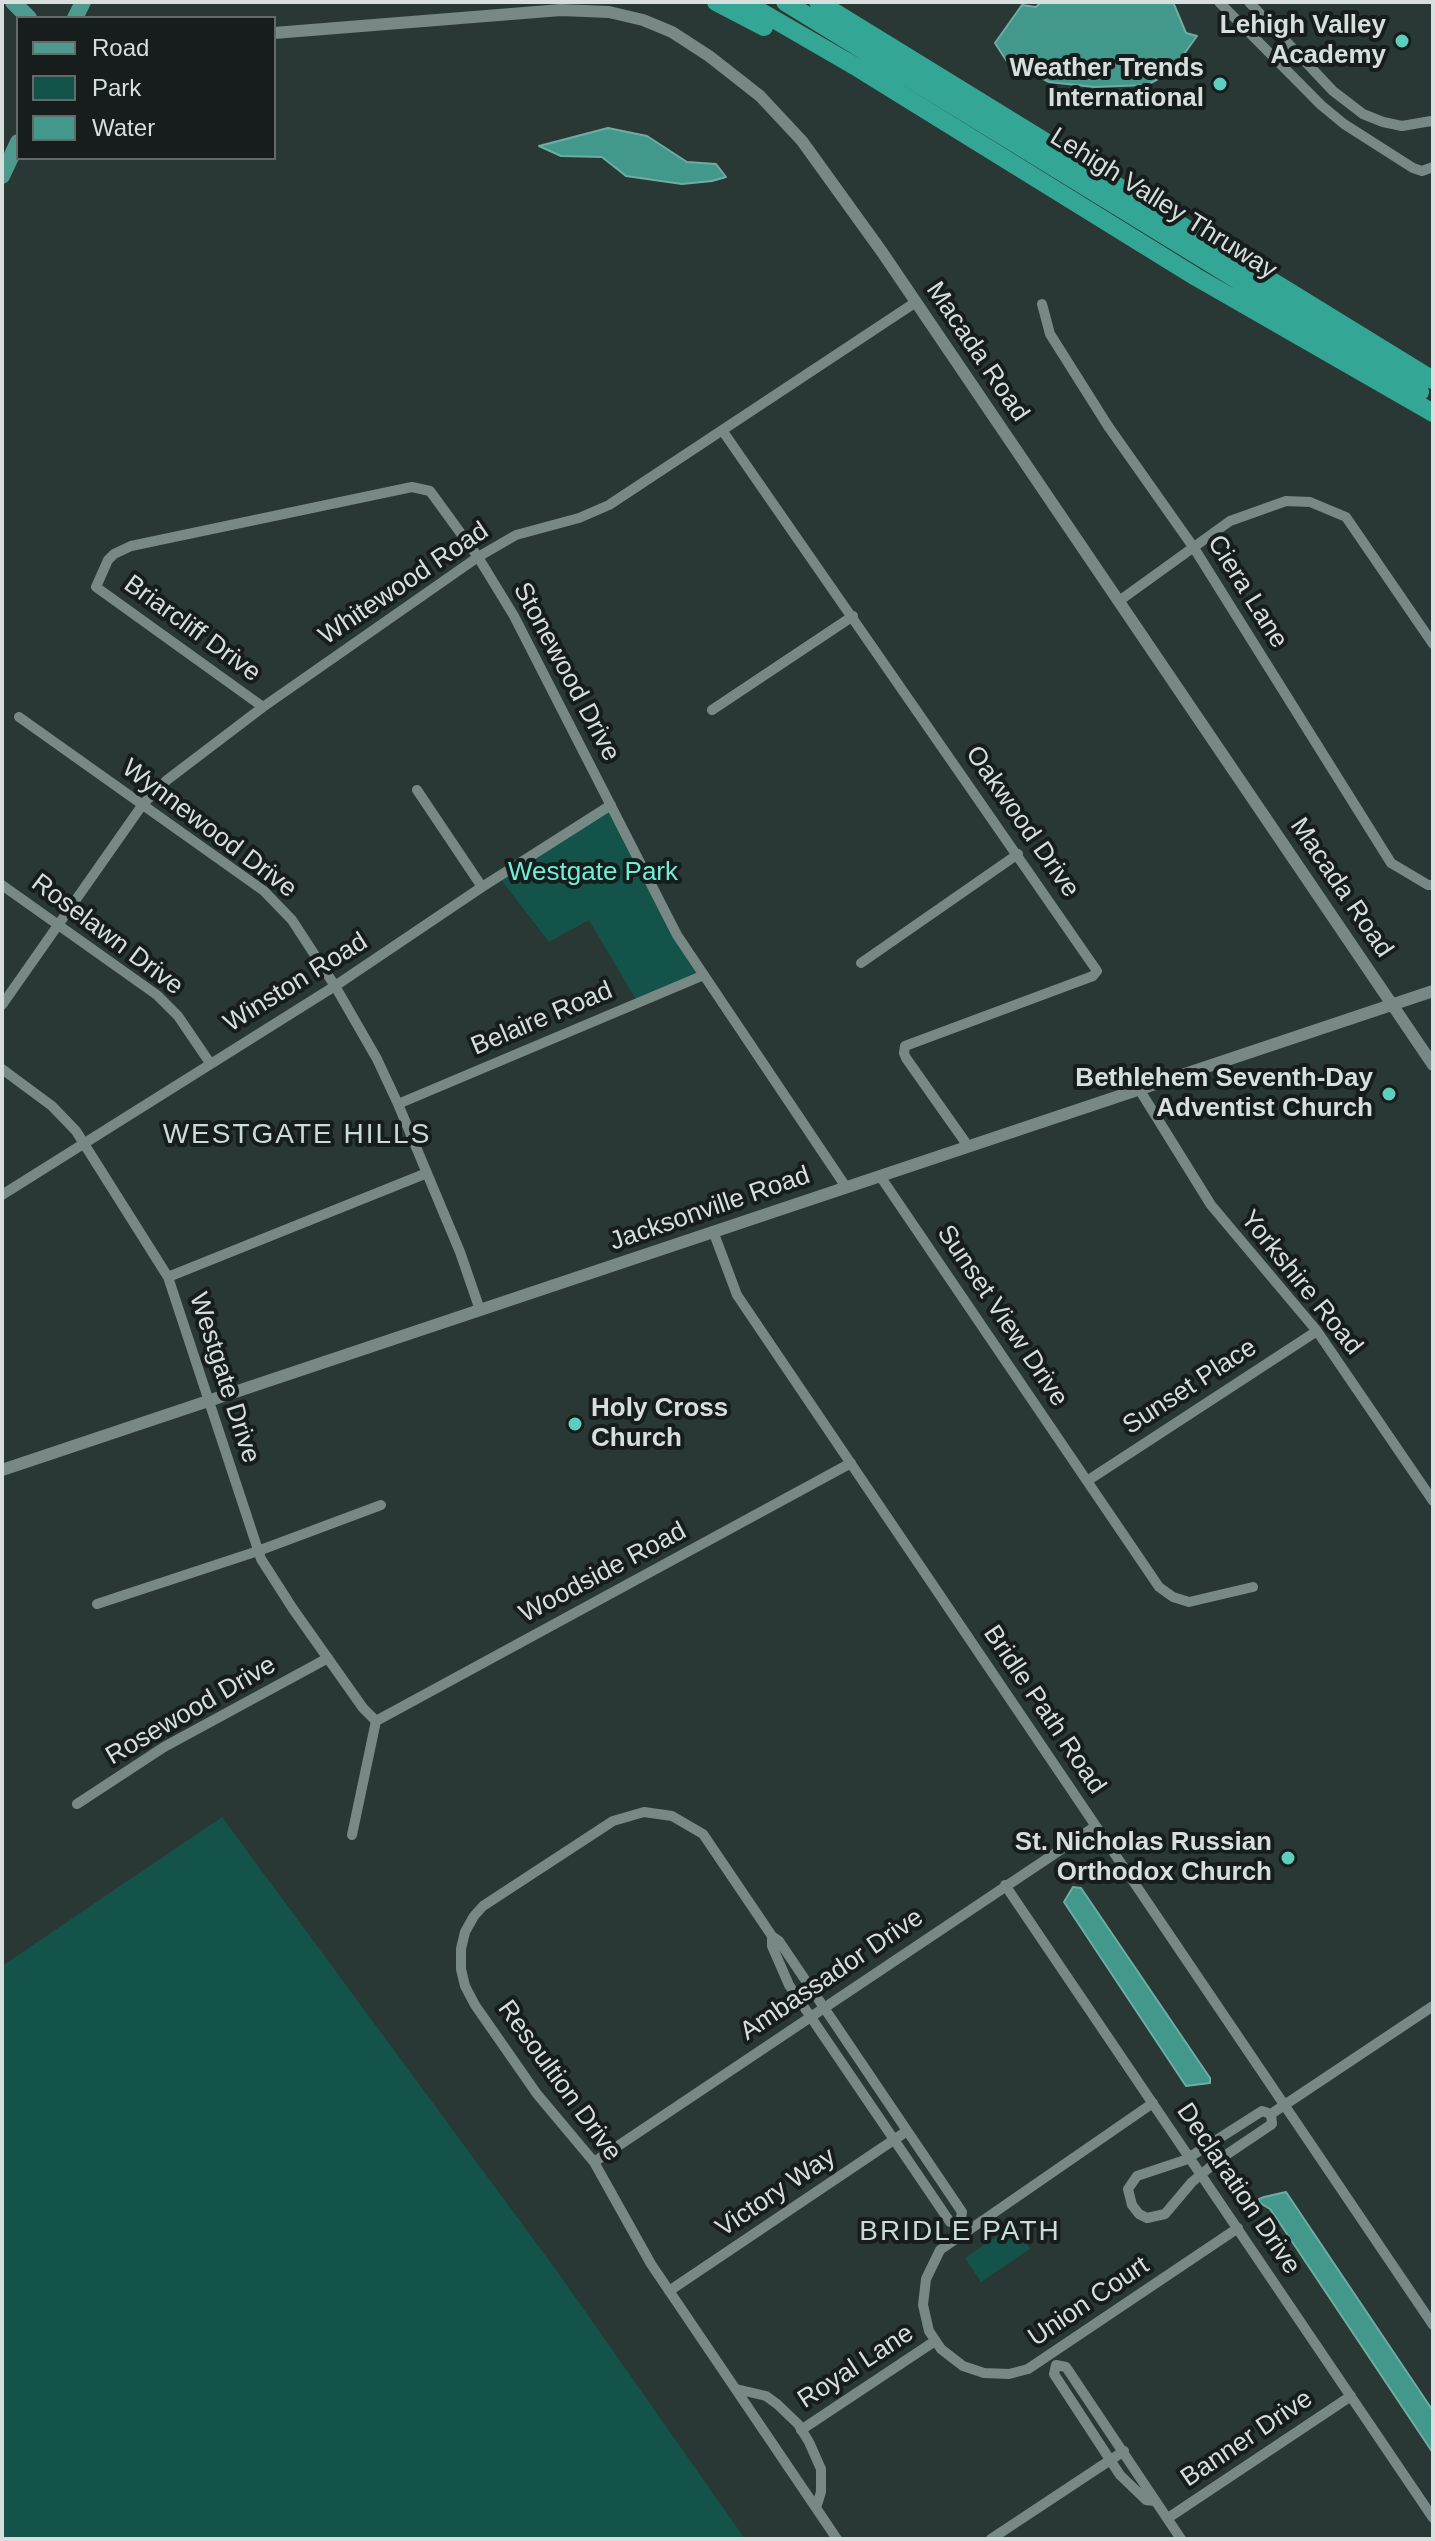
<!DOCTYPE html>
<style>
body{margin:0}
#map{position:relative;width:1435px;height:2541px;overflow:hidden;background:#293835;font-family:Helvetica,sans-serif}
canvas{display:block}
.frame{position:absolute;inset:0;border:4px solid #d6dfdc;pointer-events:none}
.legend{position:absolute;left:16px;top:16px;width:260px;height:144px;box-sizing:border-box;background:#171d1c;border:2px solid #636b69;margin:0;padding:10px 14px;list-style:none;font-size:24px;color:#d6dfdc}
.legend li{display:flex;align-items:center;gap:16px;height:40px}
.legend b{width:40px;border:2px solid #636b69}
</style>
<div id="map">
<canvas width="1435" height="2541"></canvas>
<div class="frame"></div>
<ul class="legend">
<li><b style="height:10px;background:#4f9a8f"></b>Road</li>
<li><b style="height:22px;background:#135349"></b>Park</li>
<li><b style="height:22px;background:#42988a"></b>Water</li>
</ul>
</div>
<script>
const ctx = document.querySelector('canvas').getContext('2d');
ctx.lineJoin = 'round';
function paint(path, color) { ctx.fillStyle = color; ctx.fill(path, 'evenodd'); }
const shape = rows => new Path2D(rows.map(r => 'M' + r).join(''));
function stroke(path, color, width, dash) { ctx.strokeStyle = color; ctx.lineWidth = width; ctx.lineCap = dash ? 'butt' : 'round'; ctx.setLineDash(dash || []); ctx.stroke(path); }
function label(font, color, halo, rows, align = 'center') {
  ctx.font = font + ' Helvetica,sans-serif'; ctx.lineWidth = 8; ctx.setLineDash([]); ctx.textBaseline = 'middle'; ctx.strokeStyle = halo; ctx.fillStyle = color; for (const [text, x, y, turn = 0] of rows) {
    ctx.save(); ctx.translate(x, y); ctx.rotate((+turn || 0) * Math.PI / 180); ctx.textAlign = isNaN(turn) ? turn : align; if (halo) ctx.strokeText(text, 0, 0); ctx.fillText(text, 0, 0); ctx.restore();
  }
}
paint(shape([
 [611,805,704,975,638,1003,589,920,549,942,499,877],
 [222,1817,559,2274,745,2539,2,2539,2,1966],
 [1014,2224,1030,2249,981,2282,965,2258]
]), '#135349');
const water = shape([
 [1041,2,1173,2,1186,33,1197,36,1171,72,1147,85,1094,87,1049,82,1006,60,995,43,1022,5,1036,7,1041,2],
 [608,128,647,136,687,162,716,164,726,177,712,181,682,184,626,176,602,157,561,156,539,146,608,128],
 [1073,1887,1081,1888,1210,2078,1210,2083,1186,2086,1064,1902,1073,1887],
 [1286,2192,1433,2411,1433,2453,1277,2219,1270,2209,1260,2203,1259,2199,1264,2197,1286,2192]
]);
paint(water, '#42988a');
stroke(water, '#6eada3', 2);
stroke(shape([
 [1219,2,1321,105,1344,124,1413,168,1422,171,1433,167],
 [1249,2,1333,91,1363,114,1383,122,1402,126,1431,121,1433,122],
 [1042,304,1050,334,1108,426,1194,548,1391,863,1428,885,1433,885],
 [722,430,1097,971,1093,976,905,1046,904,1053,906,1058,968,1146],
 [1119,601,1230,521,1286,501,1310,502,1346,517,1433,644],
 [263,707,96,587,108,560,114,554,131,546,412,487,430,491,478,557,514,616,677,935,846,1187],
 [712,710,853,616],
 [19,717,264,891,292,920,335,986,377,1059,398,1104,460,1252,480,1310],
 [417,790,482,887],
 [2,885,157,995,178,1016,210,1063],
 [861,963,1018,854],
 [2,1005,143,804,167,780,263,707,478,557,516,535,579,518,609,505,916,302],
 [2,1069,52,1106,76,1131,168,1277,261,1559,293,1609,363,1708,376,1721],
 [1139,1089,1211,1205,1317,1331,1433,1501],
 [398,1104,704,975],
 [880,1176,1159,1587,1173,1597,1189,1602,1253,1587],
 [2,1195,335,986,482,887,611,805],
 [713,1231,737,1295,1433,2325],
 [168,1277,427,1173],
 [1087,1481,1317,1331],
 [97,1604,258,1551,381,1505],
 [376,1721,851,1463],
 [77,1804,164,1747,328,1658],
 [352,1835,376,1721],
 [1005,1885,1433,2518],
 [772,1936,703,1834,672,1816,644,1812,613,1821,483,1906,474,1916,465,1932,461,1949,461,1969,465,1986,475,2005,537,2094,594,2162,651,2264,837,2539],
 [772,1936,779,1941,962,2212,960,2223,950,2222,789,1985,772,1946,772,1936],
 [1153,2103,940,2250,926,2279,923,2305,929,2331,941,2349,963,2366,984,2373,1009,2374,1028,2369,1238,2228],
 [1271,2114,1272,2124,1220,2159,1192,2182,1165,2214,1147,2218,1139,2214,1132,2205,1128,2189,1137,2176,1185,2160,1262,2111,1271,2114,1433,2006],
 [594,2162,1096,1826],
 [669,2291,907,2131],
 [736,2389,766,2396,777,2404,798,2424,809,2442,821,2469,821,2492,816,2508],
 [801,2430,935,2341],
 [1154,2501,1146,2500,1120,2475,1054,2374,1056,2365,1066,2367,1181,2539],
 [1168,2518,1351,2396],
 [991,2539,1124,2451]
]), '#788885', 10);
stroke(shape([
 [274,33,561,10,609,12,643,20,672,32,709,56,760,96,802,141,882,252,1433,1065],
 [2,1470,1433,991]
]), '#788885', 12);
stroke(shape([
 [13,2,29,18],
 [75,18,83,2],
 [2,176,18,142]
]), '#4f9a8f', 16);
stroke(shape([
 [716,2,764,27],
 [744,2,858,68,1196,277,1433,413],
 [785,2,1420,392],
 [818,2,1433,380]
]), '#34a695', 18);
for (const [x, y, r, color] of [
 [1402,41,8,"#5ccebb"],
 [1220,84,8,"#5ccebb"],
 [1389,1094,8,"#5ccebb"],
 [575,1424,8,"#5ccebb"],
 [1288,1858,8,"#5ccebb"]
]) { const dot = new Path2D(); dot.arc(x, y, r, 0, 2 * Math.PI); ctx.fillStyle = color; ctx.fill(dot); stroke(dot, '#171d1c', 3); }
label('bold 26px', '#d6dfdc', '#171d1c', [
 ["Lehigh Valley",1386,26],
 ["Academy",1386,56],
 ["Weather Trends",1204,69],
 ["International",1204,99],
 ["Bethlehem Seventh-Day",1373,1079],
 ["Adventist Church",1373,1109],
 ["Holy Cross",591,1409,"left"],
 ["Church",591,1439,"left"],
 ["St. Nicholas Russian",1272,1843],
 ["Orthodox Church",1272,1873]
], 'right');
label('26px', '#d6dfdc', '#171d1c', [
 ["Lehigh Valley Thruway",1163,204,32],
 ["Macada Road",977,352,56],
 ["Whitewood Road",404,584,-34],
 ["Ciera Lane",1247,592,58],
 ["Briarcliff Drive",192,629,36],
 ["Stonewood Drive",566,672,62],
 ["Oakwood Drive",1022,822,55],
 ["Wynnewood Drive",209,829,37],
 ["Macada Road",1341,888,56],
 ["Roselawn Drive",107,935,37],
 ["Winston Road",296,983,-32],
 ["Belaire Road",542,1019,-23],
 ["Jacksonville Road",710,1209,-19],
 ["Yorkshire Road",1301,1283,51],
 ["Sunset View Drive",1002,1316,56],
 ["Westgate Drive",224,1378,72],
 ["Sunset Place",1190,1387,-33],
 ["Woodside Road",603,1573,-28],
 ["Bridle Path Road",1044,1710,56],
 ["Rosewood Drive",191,1711,-30],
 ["Ambassador Drive",832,1975,-34],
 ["Resoultion Drive",559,2081,54],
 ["Declaration Drive",1238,2189,56],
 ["Victory Way",776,2193,-34],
 ["Union Court",1089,2302,-34],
 ["Royal Lane",856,2367,-33],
 ["Banner Drive",1247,2439,-34]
]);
label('26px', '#71eed8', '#171d1c', [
 ["Westgate Park",593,873]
]);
ctx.letterSpacing = '2px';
label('28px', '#cadcd8', '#171d1c', [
 ["WESTGATE HILLS",297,1135],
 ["BRIDLE PATH",960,2232]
]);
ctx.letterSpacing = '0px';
</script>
